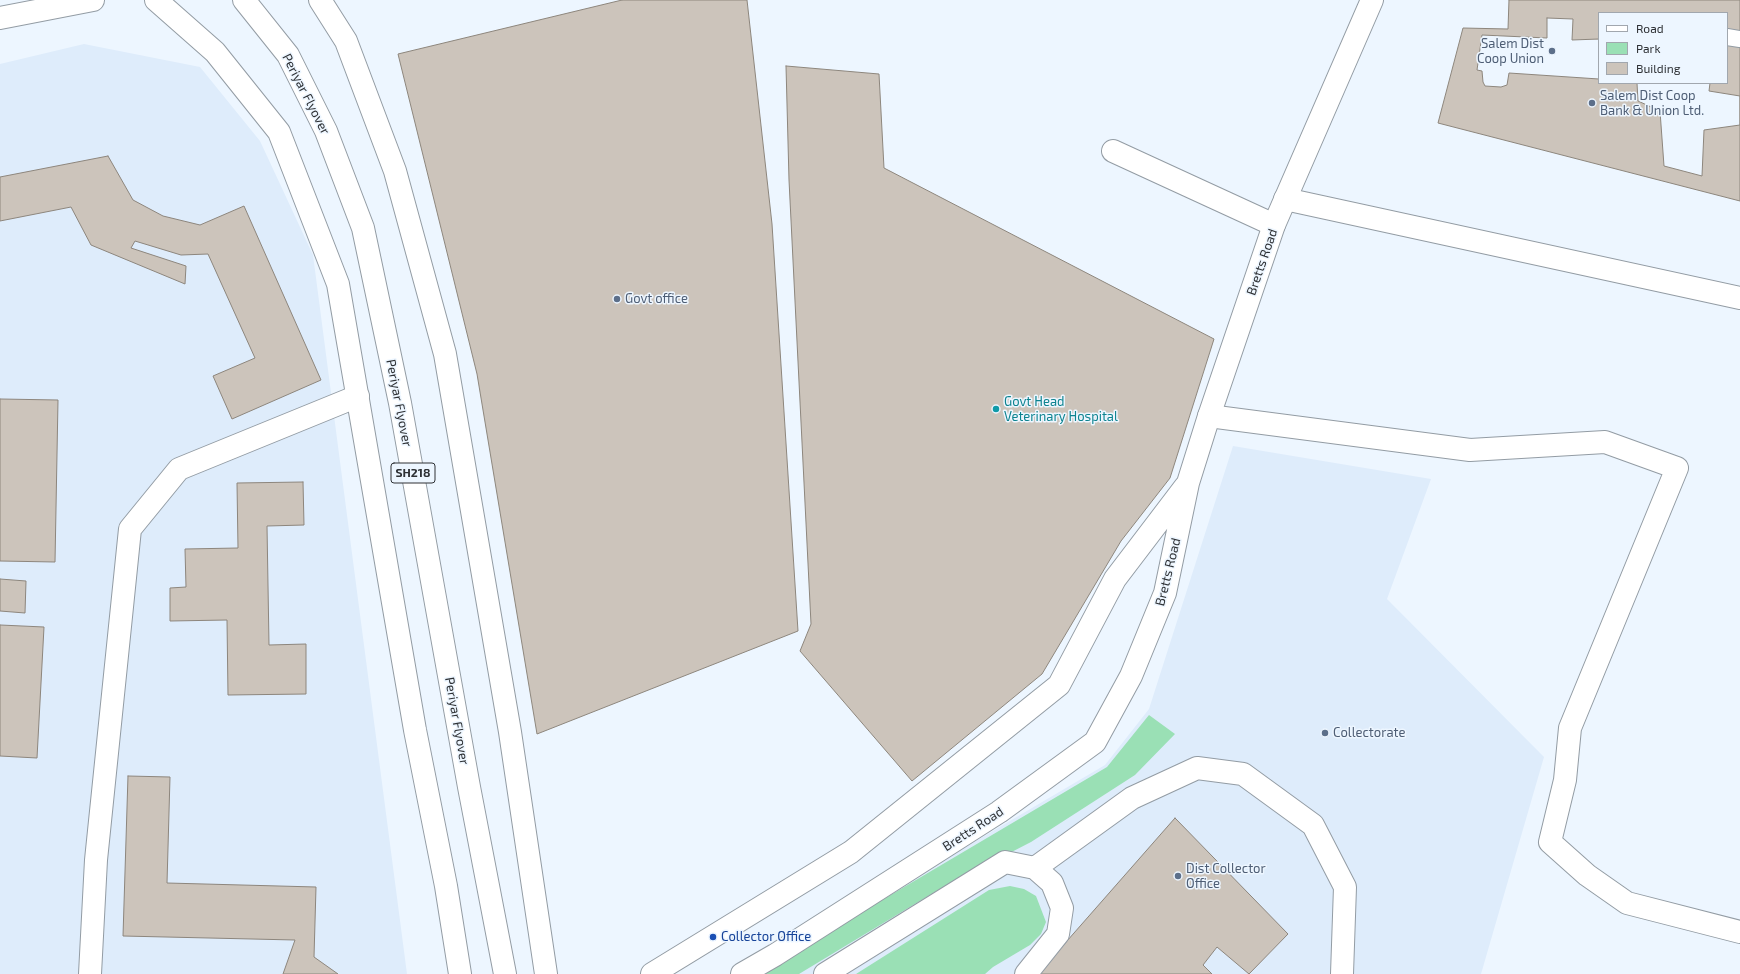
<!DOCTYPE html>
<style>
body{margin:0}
#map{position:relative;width:1740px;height:974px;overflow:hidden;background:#edf6ff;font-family:"Exo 2",sans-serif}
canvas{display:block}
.legend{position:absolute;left:1598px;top:12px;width:130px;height:72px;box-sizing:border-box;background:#edf6ff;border:1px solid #a1a7ae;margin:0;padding:5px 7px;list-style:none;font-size:12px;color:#2e3135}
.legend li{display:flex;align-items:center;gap:8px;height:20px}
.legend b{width:20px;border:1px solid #a1a7ae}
</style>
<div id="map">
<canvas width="1740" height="974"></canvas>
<ul class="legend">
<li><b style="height:5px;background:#fff"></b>Road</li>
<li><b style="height:11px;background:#9ae0b5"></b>Park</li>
<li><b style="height:11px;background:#ccc4bb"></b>Building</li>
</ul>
</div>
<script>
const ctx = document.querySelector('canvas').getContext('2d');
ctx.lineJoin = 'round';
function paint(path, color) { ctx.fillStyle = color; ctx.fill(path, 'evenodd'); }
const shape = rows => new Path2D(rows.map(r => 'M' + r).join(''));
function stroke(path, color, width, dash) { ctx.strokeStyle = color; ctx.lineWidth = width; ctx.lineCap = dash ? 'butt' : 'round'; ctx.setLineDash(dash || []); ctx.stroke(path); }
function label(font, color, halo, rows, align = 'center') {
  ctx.font = font + ' "Exo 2",sans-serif'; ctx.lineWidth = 3; ctx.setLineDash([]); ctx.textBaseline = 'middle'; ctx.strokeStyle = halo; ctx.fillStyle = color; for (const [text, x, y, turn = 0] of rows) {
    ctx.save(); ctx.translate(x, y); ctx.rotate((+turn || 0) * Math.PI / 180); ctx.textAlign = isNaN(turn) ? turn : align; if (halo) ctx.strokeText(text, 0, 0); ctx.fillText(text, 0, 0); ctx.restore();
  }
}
paint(shape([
 [84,44,200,67,260,141,313,255,407,974,0,974,0,64],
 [1233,446,1431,479,1387,599,1544,757,1481,974,750,974,1105,765,1149,709]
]), '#deecfb');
paint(shape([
 [1149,715,1175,734,1135,775,1031,842,938,890,799,974,757,974,1107,767],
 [1010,886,1024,889,1036,896,1046,922,1041,934,1030,945,993,967,985,974,856,974,989,890]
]), '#9ae0b5');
const building = shape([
 [622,0,747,0,772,224,798,631,537,734,477,374,398,54,622,0],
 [1509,0,1740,0,1740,201,1438,123,1463,28,1508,29,1509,0],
 [1599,13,1727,13,1727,83,1599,83,1599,13],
 [1547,18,1573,19,1572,40,1599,39,1599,79,1509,73,1507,85,1501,87,1485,86,1483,82,1482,71,1477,70,1482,35,1547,38,1547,18],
 [786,66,879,74,884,168,1214,339,1170,478,1121,541,1042,674,912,781,800,651,811,624,789,180,786,66],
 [1637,83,1710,83,1709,91,1740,96,1740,125,1704,130,1702,176,1664,166,1660,111,1638,101,1637,83],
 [108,156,133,200,163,216,200,225,244,206,321,380,232,419,213,376,255,358,208,254,181,255,135,241,131,248,186,266,185,284,91,245,71,207,0,221,0,177,108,156],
 [0,399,58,400,55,562,0,561,0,399],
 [303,482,304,525,267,526,269,645,306,644,306,694,228,695,227,620,170,621,170,588,186,587,185,549,238,548,237,483,303,482],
 [0,579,26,581,25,613,0,611,0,579],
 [0,625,44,627,37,758,0,756,0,625],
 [128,776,170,777,167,883,316,887,314,957,338,974,283,974,295,940,123,936,128,776],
 [1175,818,1288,934,1249,974,1217,947,1203,965,1212,974,1038,974,1175,818]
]);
paint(building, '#ccc4bb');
stroke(building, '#8d867d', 1);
const lane = shape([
 [1727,37,1740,39]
]);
const street = shape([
 [1113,151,1274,225],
 [1285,199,1740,298],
 [1209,416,1470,450,1605,442,1677,468,1570,728,1565,780,1550,842,1587,875,1627,903,1740,932],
 [1035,868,1132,798,1197,768,1243,774,1313,825,1345,887,1342,974],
 [90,974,96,860,130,529,179,469,358,396],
 [825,974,1005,862,1035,868,1052,883,1062,908,1058,934,1026,974]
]);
const secondary = shape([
 [156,0,215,52,279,132,338,284,415,730,446,886,460,974],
 [320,0,346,41,395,171,445,354,510,732,546,974],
 [0,18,93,0]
]);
const primary = shape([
 [244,0,288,55,326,131,363,228,400,403,469,787,505,974],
 [652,974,851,852,1059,685,1115,579,1185,487],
 [742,974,775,955,999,812,1095,742,1131,676,1165,593,1188,483,1209,416,1274,225,1372,0]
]);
stroke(lane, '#939ca4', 18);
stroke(street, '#939ca4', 24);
stroke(secondary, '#939ca4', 24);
stroke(primary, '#939ca4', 24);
stroke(lane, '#fff', 16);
stroke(street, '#fff', 22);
stroke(secondary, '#fff', 22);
stroke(primary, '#fff', 22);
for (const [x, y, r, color] of [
 [1552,51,4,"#5c6f8a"],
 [1592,103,4,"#5c6f8a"],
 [617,299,4,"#5c6f8a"],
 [996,409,4,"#0f9aa8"],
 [1325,733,4,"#5c6f8a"],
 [1178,876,4,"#5c6f8a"],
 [713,937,4,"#1a4fb4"]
]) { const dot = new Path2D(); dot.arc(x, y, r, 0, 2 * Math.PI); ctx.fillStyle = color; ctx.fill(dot); stroke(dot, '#edf6ff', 1.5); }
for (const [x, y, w] of [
 [413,473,44]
]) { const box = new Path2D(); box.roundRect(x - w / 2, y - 10, w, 20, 3); ctx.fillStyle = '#edf6ff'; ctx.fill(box); stroke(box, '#2e3135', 1); }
label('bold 12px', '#2e3135', null, [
 ["SH218",413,473]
]);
label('13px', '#4e5e75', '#edf6ff', [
 ["Salem Dist",1544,44,"right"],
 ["Coop Union",1544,59,"right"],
 ["Salem Dist Coop",1600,96],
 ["Bank & Union Ltd.",1600,111],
 ["Govt office",625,299],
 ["Collectorate",1333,733],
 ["Dist Collector",1186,869],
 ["Office",1186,884]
], 'left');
label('13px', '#2e3135', '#edf6ff', [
 ["Periyar Flyover",306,94,63],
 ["Bretts Road",1262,262,-71],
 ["Periyar Flyover",399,403,79],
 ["Bretts Road",1168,572,-76],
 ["Periyar Flyover",457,721,80],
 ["Bretts Road",973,829,-33]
]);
label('13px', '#0d838f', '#edf6ff', [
 ["Govt Head",1004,402],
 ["Veterinary Hospital",1004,417]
], 'left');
label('13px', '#164399', '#edf6ff', [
 ["Collector Office",721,937]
], 'left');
</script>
